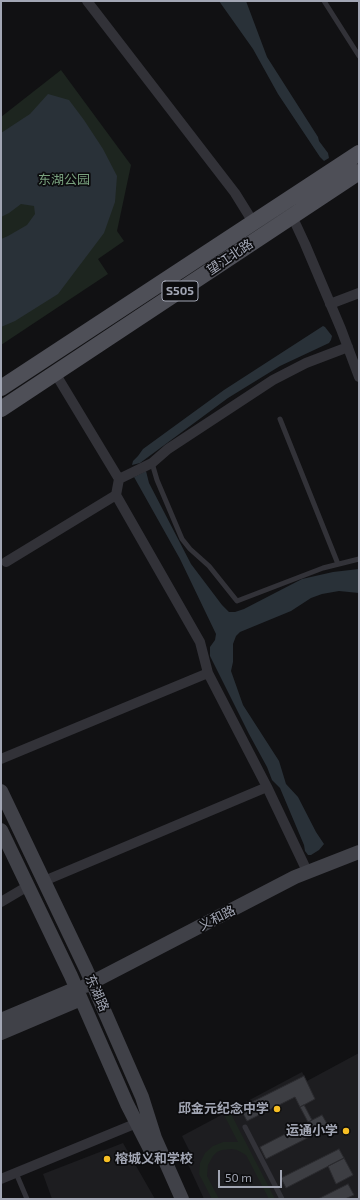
<!DOCTYPE html>
<meta charset="utf-8">
<style>
body{margin:0}
#map{position:relative;width:360px;height:1200px;overflow:hidden;background:#111113;font-family:"Exo 2",sans-serif}
canvas{display:block}
.frame{position:absolute;inset:0;border:2px solid #a2a6b4;pointer-events:none}
.scale{position:absolute;left:218px;top:1170px;width:64px;height:18px;box-sizing:border-box;border:2px solid #a2a6b4;border-top:0;padding-left:5px;font-size:12px;line-height:14px;white-space:nowrap;color:#a2a6b4;-webkit-text-stroke:3px #0c0c0e;paint-order:stroke}
</style>
<div id="map">
<canvas width="360" height="1200"></canvas>
<div class="frame"></div>
<div class="scale">50 m</div>
</div>
<script>
const ctx = document.querySelector('canvas').getContext('2d');
ctx.lineJoin = 'round';
function paint(path, color) { ctx.fillStyle = color; ctx.fill(path, 'evenodd'); }
const shape = rows => new Path2D(rows.map(r => 'M' + r).join(''));
function stroke(path, color, width, dash) { ctx.strokeStyle = color; ctx.lineWidth = width; ctx.lineCap = dash ? 'butt' : 'round'; ctx.setLineDash(dash || []); ctx.stroke(path); }
function label(font, color, halo, rows, align = 'center') {
  ctx.font = font + ' "Exo 2","Noto Sans SC",sans-serif'; ctx.lineWidth = 3.5; ctx.setLineDash([]); ctx.textBaseline = 'middle'; ctx.strokeStyle = halo; ctx.fillStyle = color; for (const [text, x, y, turn = 0] of rows) {
    ctx.save(); ctx.translate(x, y); ctx.rotate((+turn || 0) * Math.PI / 180); ctx.textAlign = isNaN(turn) ? turn : align; if (halo) ctx.strokeText(text, 0, 0); ctx.fillText(text, 0, 0); ctx.restore();
  }
}
paint(shape([
 [359,1053,359,1199,204,1199,186,1160,189,1150,182,1136,302,1072,307,1081],
 [123,1143,155,1199,52,1199,43,1174]
]), '#1d1d20');
paint(shape([
 [61,70,131,165,117,231,124,241,98,259,108,274,1,345,1,117],
 [230,1112,275,1199,269,1199,246,1155,237,1150,232,1149,222,1150,217,1152,213,1156,208,1165,207,1176,219,1199,212,1199,199,1174,200,1163,205,1153,213,1146,223,1142,238,1142,224,1115]
]), '#1d251f');
paint(shape([
 [219,1,246,1,267,57,318,137,319,141,328,153,329,158,324,161,320,157,278,94,253,49],
 [48,94,69,100,84,120,103,149,117,176,115,202,104,233,58,294,15,321,1,327,1,239,8,236,27,225,35,214,34,206,21,204,9,213,1,217,1,133,30,114],
 [323,326,325,327,332,336,331,340,329,343,280,366,228,398,140,463,132,465,133,461,138,456,143,449,224,390],
 [146,471,149,483,191,564,222,605,229,612,235,612,244,609,302,579,333,572,359,569,359,593,339,591,322,594,311,598,291,611,240,632,236,636,233,644,233,662,231,671,243,705,279,761,286,784,298,797,316,832,324,844,319,850,311,855,308,855,305,851,304,845,280,788,272,780,267,767,249,734,210,656,210,647,215,640,216,634,180,559,134,477]
]), '#293138');
const building = shape([
 [304,1076,315,1099,300,1107,295,1097,247,1121,240,1108,304,1076],
 [304,1105,312,1120,308,1122,300,1107,304,1105],
 [322,1115,329,1127,266,1159,260,1147,322,1115],
 [339,1149,344,1158,286,1188,281,1178,339,1149],
 [344,1158,353,1175,336,1184,328,1166,344,1158],
 [348,1184,354,1195,345,1199,318,1199,348,1184]
]);
paint(building, '#3d3e43');
stroke(building, '#2b2b2f', 1);
stroke(shape([
 [324,1,359,56],
 [280,419,338,564],
 [152,463,157,480,182,539,190,549,209,566,237,601,323,568,359,559],
 [245,1127,282,1199],
 [16,1173,27,1199]
]), '#323238', 5);
stroke(shape([
 [87,1,235,193,253,222],
 [292,216,305,244,341,329,359,377],
 [330,304,359,293],
 [55,373,119,479,116,495,200,642,208,673,267,787,307,871],
 [119,479,152,463,168,449,273,380,306,363,348,347],
 [6,562,116,495],
 [1,759,208,673],
 [44,881,267,787],
 [1,902,28,886],
 [1,1179,137,1123]
]), '#323238', 10);
stroke(shape([
 [1,791,86,969,142,1097,155,1138,182,1199],
 [1,830,71,976,127,1104,153,1155],
 [85,986,295,877,359,852],
 [1,1020,77,988],
 [1,1033,81,999]
]), '#404148', 14);
stroke(shape([
 [1,388,359,153],
 [1,409,359,172]
]), '#4e4f57', 16);
for (const [x, y, r, color] of [
 [277,1109,4,"#f7bf24"],
 [346,1131,4,"#f7bf24"],
 [107,1159,4,"#f7bf24"]
]) { const dot = new Path2D(); dot.arc(x, y, r, 0, 2 * Math.PI); ctx.fillStyle = color; ctx.fill(dot); stroke(dot, '#0c0c0e', 1.5); }
for (const [x, y, w] of [
 [180,291,36]
]) { const box = new Path2D(); box.roundRect(x - w / 2, y - 10, w, 20, 3); ctx.fillStyle = '#0c0c0e'; ctx.fill(box); stroke(box, '#a2a6b4', 1); }
label('bold 12px', '#a2a6b4', null, [
 ["S505",180,291]
]);
label('13px', '#78a07d', '#0c0c0e', [
 ["东湖公园",64,180]
]);
label('13px', '#a2a6b4', '#0c0c0e', [
 ["望江北路",230,257,-34],
 ["义和路",217,918,-27],
 ["东湖路",97,993,66]
]);
label('bold 13px', '#a2a6b4', '#0c0c0e', [
 ["邱金元纪念中学",269,1109],
 ["运通小学",338,1131],
 ["榕城义和学校",115,1159,"left"]
], 'right');
</script>
